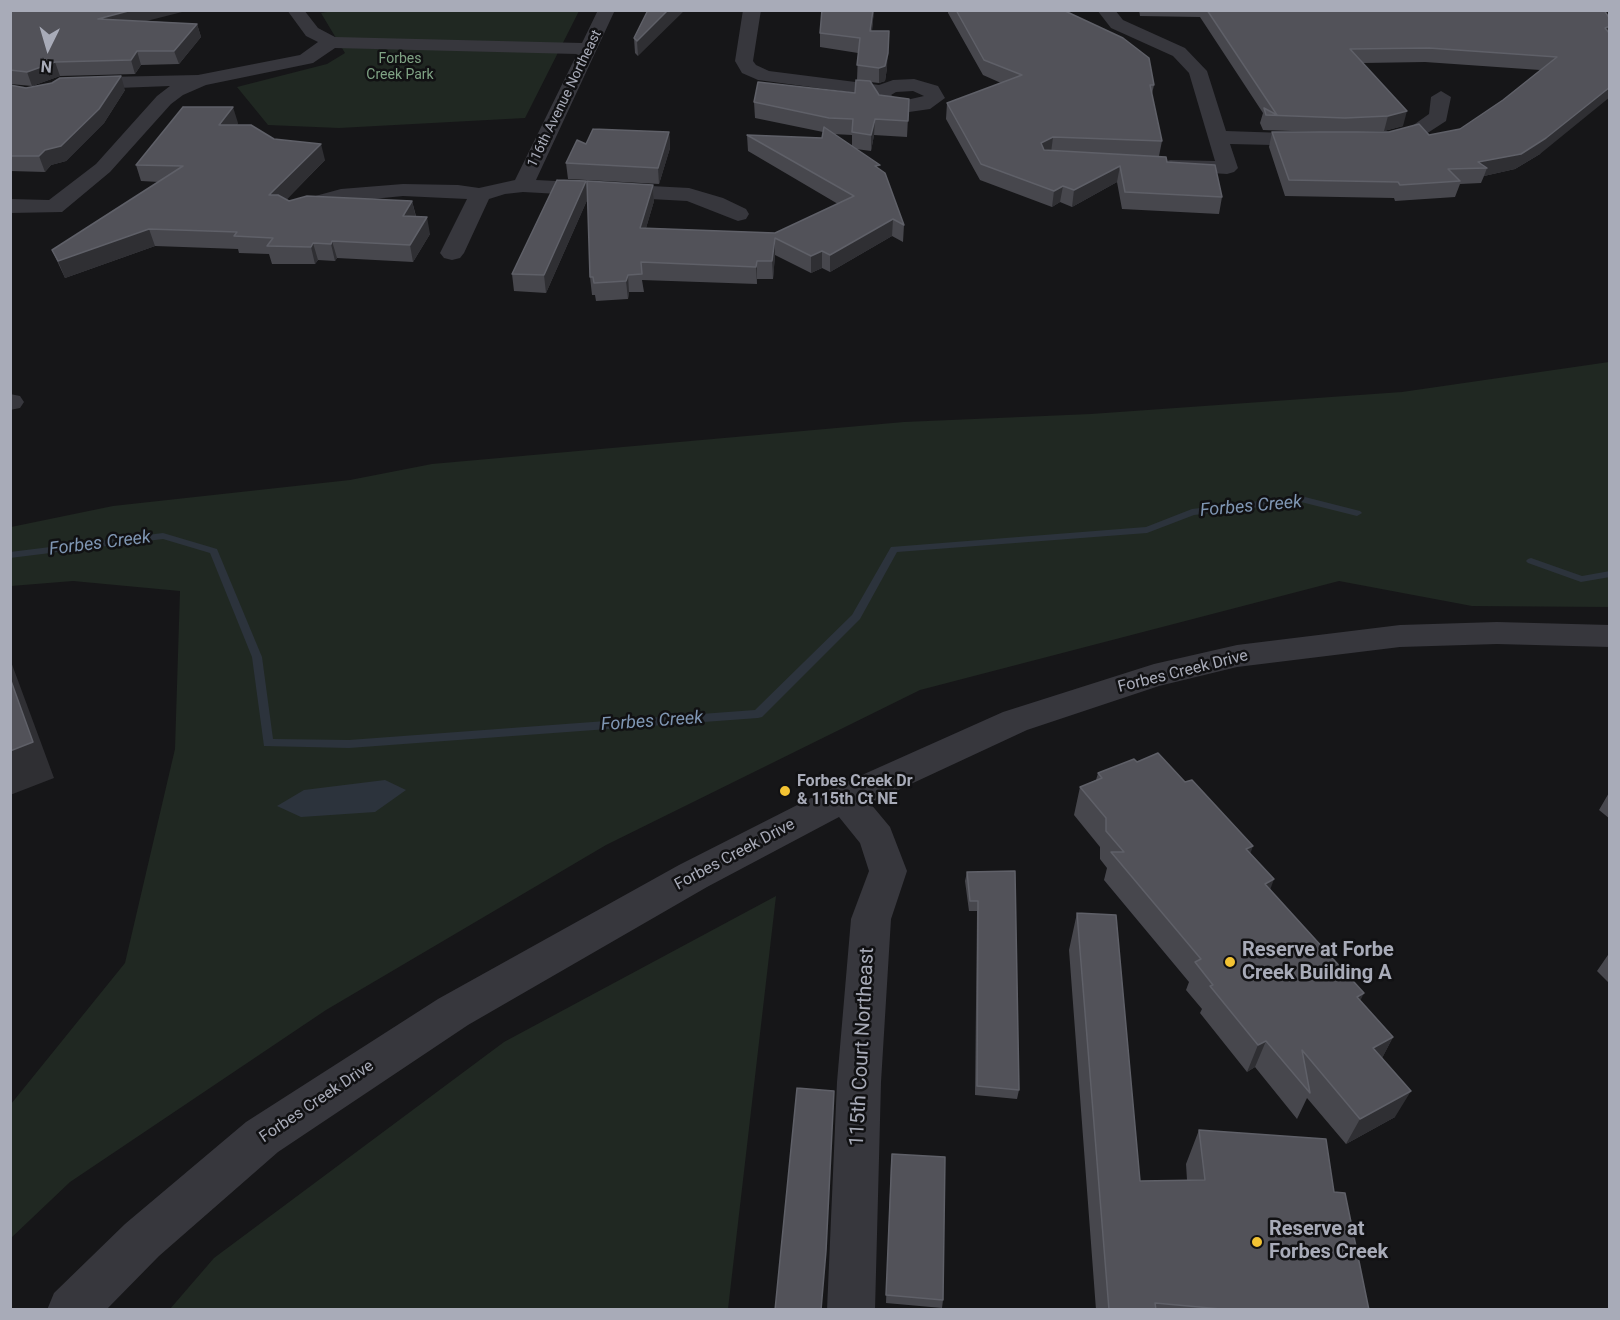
<!DOCTYPE html>
<style>
body{margin:0}
#map{position:relative;width:1620px;height:1320px;overflow:hidden;background:#161618;font-family:Roboto,sans-serif}
canvas{display:block}
.frame{position:absolute;inset:0;border:12px solid #a8abb8;pointer-events:none}
.north{position:absolute;left:18px;top:18px;width:60px;height:60px;-webkit-text-stroke:4px #111113;paint-order:stroke;rotate:185deg;font-size:16px;font-weight:700;line-height:24px;text-align:center;color:#a8abb8}
.north::after{content:'';display:block;margin:auto;width:21px;height:27px;background:#a8abb8;clip-path:polygon(50% 0,100% 100%,50% 72%,0 100%)}
</style>
<div id="map">
<canvas width="1620" height="1320"></canvas>
<div class="frame"></div>
<div class="north">N</div>
</div>
<script>
const ctx = document.querySelector('canvas').getContext('2d');
ctx.lineJoin = 'round';
function paint(path, color) { ctx.fillStyle = color; ctx.fill(path, 'evenodd'); }
const shape = rows => new Path2D(rows.map(r => 'M' + r).join(''));
function stroke(path, color, width, dash) { ctx.strokeStyle = color; ctx.lineWidth = width; ctx.lineCap = dash ? 'butt' : 'round'; ctx.setLineDash(dash || []); ctx.stroke(path); }
function label(font, color, halo, rows, align = 'center') {
  ctx.font = font + ' Roboto,sans-serif'; ctx.lineWidth = 5; ctx.setLineDash([]); ctx.textBaseline = 'middle'; ctx.strokeStyle = halo; ctx.fillStyle = color; for (const [text, x, y, turn = 0] of rows) {
    ctx.save(); ctx.translate(x, y); ctx.rotate((+turn || 0) * Math.PI / 180); ctx.textAlign = isNaN(turn) ? turn : align; if (halo) ctx.strokeText(text, 0, 0); ctx.fillText(text, 0, 0); ctx.restore();
  }
}
paint(shape([
 [339,10,579,11,525,118,339,128,268,125,237,87,327,64,345,53,321,13],
 [1609,362,1609,607,1472,606,1339,581,920,690,606,845,326,1010,70,1182,11,1238,11,1104,125,963,175,749,180,591,73,581,11,586,11,527,113,506,350,480,432,464,904,422,1091,414,1402,392],
 [776,896,728,1309,170,1309,214,1258,504,1042]
]), '#202822');
paint(shape([
 [385,780,406,790,375,812,301,817,277,806,304,790]
]), '#2c333c');
paint(shape([
 [1301,496,1360,511,1362,513,1357,516,1301,502,1194,515,1147,533,897,552,860,619,762,717,758,718,349,748,264,746,252,657,210,553,163,539,10,558,10,552,163,533,217,549,262,657,273,739,349,740,755,710,852,615,891,547,1146,527,1192,509,1301,496],
 [1531,558,1582,576,1610,571,1610,577,1581,582,1528,563,1526,561,1528,559,1531,558]
]), '#2c333c');
paint(shape([
 [287,10,304,10,318,28,335,37,582,43,598,10,615,10,536,180,689,188,723,198,746,209,749,214,746,219,738,221,687,201,523,192,505,194,489,199,464,253,460,258,452,260,444,258,440,253,467,199,403,196,342,202,294,216,286,214,283,209,286,204,341,189,403,184,458,185,479,188,515,180,577,54,335,48,313,63,206,85,183,95,171,104,110,172,62,212,10,213,10,199,49,200,96,164,157,96,170,86,65,90,57,95,32,100,10,97,10,85,32,88,44,86,60,78,198,75,300,55,318,42,306,36,287,10],
 [743,10,761,10,753,61,756,65,769,71,879,85,893,80,914,79,938,86,945,98,930,109,902,113,885,109,873,101,871,95,758,80,742,73,735,61,743,10],
 [913,91,924,96,902,101,891,95,896,92,913,91],
 [1097,10,1115,10,1123,20,1185,48,1207,71,1226,131,1314,134,1321,136,1324,140,1321,144,1314,146,1230,144,1238,168,1234,172,1227,174,1163,170,1159,166,1163,162,1170,160,1215,161,1189,73,1173,56,1111,28,1097,10],
 [1441,91,1451,97,1446,121,1426,134,1381,145,1374,143,1371,139,1374,135,1412,126,1429,114,1431,97,1441,91],
 [10,394,20,396,24,402,20,408,10,410,10,394],
 [1497,622,1610,625,1610,647,1497,644,1400,647,1237,667,1159,686,1027,730,870,803,890,827,907,871,891,919,881,1082,875,1310,827,1310,837,1082,851,919,869,871,860,843,839,817,707,887,468,1025,278,1152,159,1256,106,1310,47,1310,54,1293,125,1224,246,1122,438,999,679,865,815,796,1003,712,1154,664,1237,645,1400,625,1497,622]
]), '#37373d');
paint(shape([
 [10,10,148,21,197,24,201,37,179,64,141,65,135,74,60,76,32,86,10,84],
 [648,10,638,56,635,53,634,38],
 [874,10,872,31,887,68,885,81,879,83,870,82,879,95,909,99,907,137,874,135,871,151,856,149,880,170,904,225,903,242,892,236,830,272,822,268,811,273,775,255,773,279,757,279,757,284,642,280,644,292,629,292,628,299,596,301,595,295,592,295,590,277,653,185,654,201,646,228,775,233,838,204,748,151,747,135,822,138,823,132,755,118,754,102,855,93,857,80,858,53,820,47,820,33],
 [833,134,852,135,852,146],
 [948,10,1063,10,1154,85,1152,94,1162,141,1159,156,1167,162,1222,197,1219,214,1122,209,1117,182,1072,207,1060,202,1052,207,980,180,946,119,947,103,1001,83,983,75,948,13],
 [1139,10,1604,10,1540,154,1515,169,1484,176,1481,183,1460,184,1455,197,1395,201,1394,198,1285,196,1269,147,1272,132,1319,132,1263,130,1260,123,1263,113,1200,17,1140,16],
 [1425,62,1540,70,1503,100,1460,129,1429,135,1389,132,1358,132,1384,131,1403,126,1363,63],
 [10,85,26,88,125,90,104,123,66,161,51,165,45,172,10,171],
 [238,123,237,125,325,160,286,200,289,201,412,201,416,216,430,234,413,262,337,258,335,261,318,260,315,264,272,264,269,254,239,253,238,249,155,246,65,278,52,250,159,182,141,181,136,165],
 [669,132,670,148,659,184,568,179,566,163,586,144],
 [586,181,588,198,546,293,514,291,512,274],
 [1137,762,1250,853,1270,890,1360,1001,1393,1037,1382,1058,1395,1117,1346,1144,1307,1098,1297,1119,1255,1067,1247,1072,1200,1013,1202,1009,1186,990,1189,982,1104,880,1107,868,1100,859,1100,847,1074,815,1080,787,1096,780,1098,773],
 [1610,791,1610,819,1599,810],
 [1015,871,1019,1090,1017,1099,975,1095,977,911,969,911,965,881,967,872],
 [1077,913,1140,1181,1187,1180,1186,1164,1199,1130,1334,1192,1369,1310,1096,1310,1069,950],
 [1610,952,1610,984,1597,971],
 [891,1163,943,1300,942,1308,886,1303]
]), '#47474d');
paint(shape([
 [132,10,190,10,103,32,98,19],
 [668,10,685,10,638,56,637,41],
 [873,10,874,10,870,45,870,31],
 [197,24,201,37,179,64,174,51],
 [1610,26,1610,36,1605,28],
 [889,31,887,68,885,81,879,83,879,68],
 [137,51,141,65,135,74,131,60],
 [55,62,60,76,32,86,27,72],
 [121,76,125,90,104,123,66,161,51,165,45,172,39,156],
 [1610,87,1610,97,1540,154,1515,169,1484,176,1487,168,1478,162],
 [233,107,238,123,224,141,219,125],
 [1407,111,1403,126,1384,131,1388,116],
 [875,119,874,135,871,151,871,135],
 [669,132,670,148,659,184,658,168],
 [1053,137,1051,153,1039,160,1041,143],
 [321,144,325,160,274,212,269,195],
 [1120,166,1117,182,1072,207,1074,190],
 [586,181,588,198,546,293,544,275],
 [653,185,654,201,641,245,640,228],
 [1063,186,1060,202,1052,207,1054,191],
 [412,201,416,218,403,216],
 [427,217,430,234,413,262,410,245],
 [893,219,892,236,830,272,830,255],
 [149,229,155,246,65,278,58,261],
 [775,238,775,255,773,279,772,261],
 [332,241,337,258,335,261,331,244],
 [313,243,318,260,315,264,311,247],
 [822,251,822,268,811,273,811,256],
 [757,261,757,284,756,267],
 [628,275,629,292,628,299,626,281],
 [10,659,54,778,10,795],
 [1253,846,1243,874,1246,849],
 [1274,879,1264,907,1265,884],
 [1364,993,1351,1020,1357,997],
 [1393,1037,1379,1064,1373,1048],
 [1266,1041,1255,1067,1247,1072,1258,1045],
 [1411,1091,1395,1117,1346,1144,1360,1119]
]), '#2f2f33');
const building = shape([
 [10,10,132,10,98,19,197,24,174,51,137,51,131,60,55,62,27,72,10,70,10,10],
 [648,10,668,10,637,41,634,38,648,10],
 [822,10,873,10,870,31,889,31,888,53,885,66,879,68,857,65,860,38,820,33,822,10],
 [956,10,1063,10,1123,38,1149,58,1154,85,1150,85,1162,141,1053,137,1041,143,1044,150,1166,157,1167,162,1215,165,1222,197,1125,192,1120,166,1074,190,1063,186,1054,191,981,164,947,103,1022,75,984,60,956,10],
 [1207,10,1604,10,1610,19,1610,26,1605,28,1610,34,1610,87,1546,138,1521,154,1478,162,1487,168,1448,169,1460,181,1400,185,1398,182,1289,180,1272,132,1389,132,1419,124,1429,135,1460,129,1503,100,1557,57,1429,48,1350,49,1407,111,1388,116,1345,118,1266,115,1264,108,1277,115,1207,10],
 [121,76,99,109,61,146,45,150,39,156,10,156,10,85,26,88,52,83,60,78,121,76],
 [856,80,870,81,879,95,909,99,908,121,875,119,871,135,852,132,853,119,829,118,754,102,758,82,855,93,856,80],
 [183,107,233,107,219,125,251,125,274,139,321,144,269,195,278,195,289,201,307,196,412,201,403,216,427,217,410,245,332,241,331,244,313,243,311,247,267,246,273,238,234,236,237,232,149,229,58,261,52,250,183,166,136,165,183,107],
 [824,127,880,165,875,166,885,173,904,225,893,219,830,255,822,251,811,256,775,238,772,261,757,261,756,267,641,262,642,274,628,275,626,281,594,283,593,277,590,277,587,181,653,185,640,228,775,233,854,196,747,135,822,138,824,127],
 [593,129,669,132,658,168,566,163,577,140,586,144,593,129],
 [557,180,586,181,544,275,512,274,557,180],
 [10,678,33,742,10,751,10,678],
 [1158,753,1185,782,1192,780,1253,846,1246,849,1274,879,1265,884,1364,993,1357,997,1393,1037,1373,1048,1411,1091,1360,1119,1302,1050,1310,1093,1266,1041,1258,1045,1210,986,1213,985,1195,962,1201,959,1111,852,1124,852,1106,831,1106,818,1080,787,1102,778,1098,773,1134,759,1137,762,1158,753],
 [1015,871,1019,1090,977,1086,978,901,970,901,967,872,1015,871],
 [1077,913,1116,915,1140,1181,1205,1180,1199,1130,1326,1139,1334,1192,1345,1193,1369,1310,1221,1310,1221,1309,1155,1303,1156,1310,1109,1310,1077,913],
 [797,1088,834,1091,826,1251,821,1310,775,1310,797,1088],
 [892,1154,945,1157,943,1300,886,1295,892,1154]
]);
paint(building, '#525259');
stroke(building, '#5f6068', 1.5);
for (const [x, y, r, color] of [
 [785,791,6,"#f3c333"],
 [1230,962,6,"#f3c333"],
 [1257,1242,6,"#f3c333"]
]) { const dot = new Path2D(); dot.arc(x, y, r, 0, 2 * Math.PI); ctx.fillStyle = color; ctx.fill(dot); stroke(dot, '#111113', 2); }
label('14px', '#7fa384', '#111113', [
 ["Forbes",400,59],
 ["Creek Park",400,75]
]);
label('14px', '#a8abb8', '#111113', [
 ["116th Avenue Northeast",565,99,-64]
]);
label('16px', '#a8abb8', '#111113', [
 ["Forbes Creek Drive",1183,672,-14],
 ["Forbes Creek Drive",735,855,-28],
 ["Forbes Creek Drive",317,1102,-34]
]);
label('bold 16px', '#a8abb8', '#111113', [
 ["Forbes Creek Dr",797,782],
 ["& 115th Ct NE",797,800]
], 'left');
label('italic 18px', '#7f96b3', '#111113', [
 ["Forbes Creek",1251,507,-5],
 ["Forbes Creek",100,544,-7],
 ["Forbes Creek",652,722,-4]
]);
label('bold 20px', '#a8abb8', '#111113', [
 ["Reserve at Forbe",1242,951],
 ["Creek Building A",1242,974],
 ["Reserve at",1269,1230],
 ["Forbes Creek",1269,1253]
], 'left');
label('20px', '#a8abb8', '#111113', [
 ["115th Court Northeast",863,1047,-87]
]);
</script>
